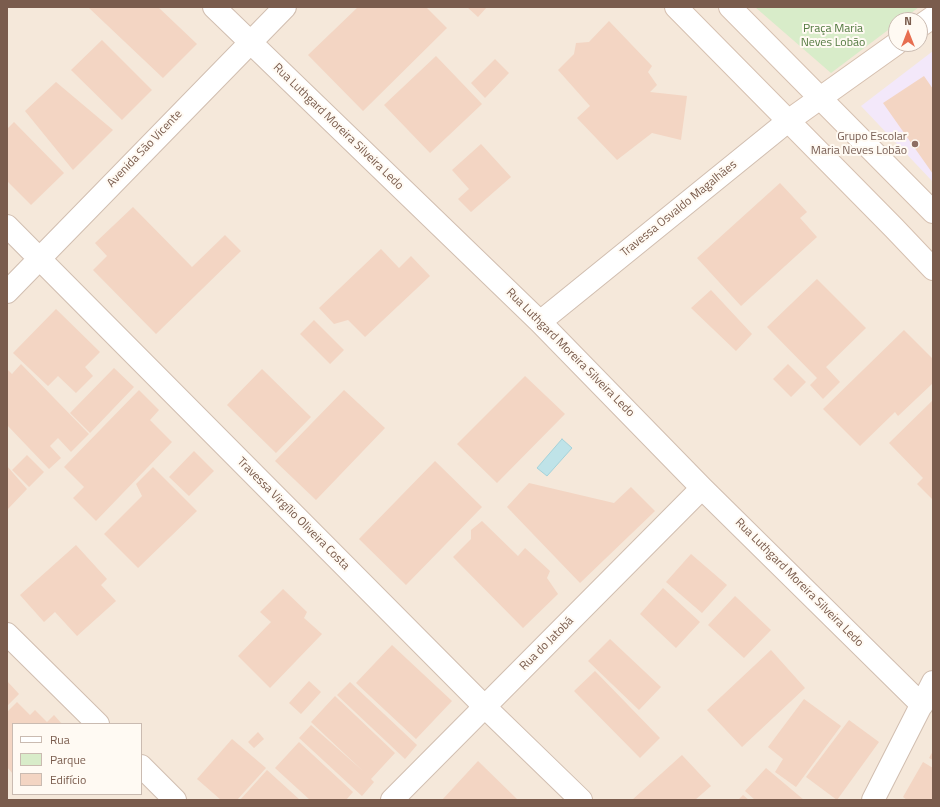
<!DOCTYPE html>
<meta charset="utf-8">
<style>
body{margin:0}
#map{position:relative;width:940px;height:807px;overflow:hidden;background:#fdf6ec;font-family:"Titillium Web",sans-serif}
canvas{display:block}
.frame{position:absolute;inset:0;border:8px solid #7a5c4d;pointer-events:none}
.legend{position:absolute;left:12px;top:723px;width:130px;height:72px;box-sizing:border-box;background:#fffaf3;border:1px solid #cabbb1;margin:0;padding:5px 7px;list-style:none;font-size:12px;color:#7a5c4d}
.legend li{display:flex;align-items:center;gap:8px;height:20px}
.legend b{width:20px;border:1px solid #cabbb1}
.north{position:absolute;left:888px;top:12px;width:40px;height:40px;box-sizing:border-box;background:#fffaf3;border:1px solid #cabbb1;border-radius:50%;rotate:0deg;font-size:11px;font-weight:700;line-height:16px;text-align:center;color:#7a5c4d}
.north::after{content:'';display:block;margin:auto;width:14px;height:18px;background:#e76f51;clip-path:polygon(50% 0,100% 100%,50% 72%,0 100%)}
</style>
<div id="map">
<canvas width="940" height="807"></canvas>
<div class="frame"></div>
<ul class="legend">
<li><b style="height:5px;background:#fff"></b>Rua</li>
<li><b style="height:11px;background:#d8ecc9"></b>Parque</li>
<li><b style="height:11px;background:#f3d5c3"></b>Edifício</li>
</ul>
<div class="north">N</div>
</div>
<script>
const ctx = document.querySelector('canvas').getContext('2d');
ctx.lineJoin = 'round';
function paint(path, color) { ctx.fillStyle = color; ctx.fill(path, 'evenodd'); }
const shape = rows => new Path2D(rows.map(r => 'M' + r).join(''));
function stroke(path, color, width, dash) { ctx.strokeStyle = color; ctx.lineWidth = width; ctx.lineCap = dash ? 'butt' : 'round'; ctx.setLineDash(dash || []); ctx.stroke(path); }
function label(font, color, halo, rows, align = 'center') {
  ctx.font = font + ' "Titillium Web",sans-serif'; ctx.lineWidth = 4; ctx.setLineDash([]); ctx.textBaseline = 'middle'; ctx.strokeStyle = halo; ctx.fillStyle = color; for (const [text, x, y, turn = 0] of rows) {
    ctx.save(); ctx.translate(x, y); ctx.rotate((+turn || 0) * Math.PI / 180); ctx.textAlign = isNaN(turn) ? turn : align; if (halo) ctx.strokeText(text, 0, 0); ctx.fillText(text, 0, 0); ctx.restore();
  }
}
paint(shape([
 [7,7,933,7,933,800,7,800],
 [896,20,920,20,920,44,896,44],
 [13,724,141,724,141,794,13,794]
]), '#f5e8da');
paint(shape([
 [933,51,933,182,861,106]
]), '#f3e8fa');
paint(shape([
 [755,7,919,7,902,20,896,20,896,24,831,73]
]), '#d8ecc9');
const water = shape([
 [562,439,572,448,547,476,537,468,562,439]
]);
paint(water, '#bfe3e8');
stroke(water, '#a5d3da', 1);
paint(shape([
 [88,7,158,7,197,44,163,78],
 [358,7,426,7,447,28,363,111,308,55],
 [467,7,487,7,478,17],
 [609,21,652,66,648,72,657,85,650,92,687,96,681,140,652,133,617,160,577,118,590,106,558,70,574,54,576,43,589,42],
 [102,40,152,90,122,120,71,70],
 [436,56,482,104,430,153,384,105],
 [495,59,509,73,485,98,471,83],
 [924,76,933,89,933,174,883,103],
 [56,82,113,130,73,170,25,111],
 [14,122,64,173,31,205,7,181,7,129],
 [481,144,511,177,471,212,458,199,469,189,452,170],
 [780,183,807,212,800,218,817,237,741,306,697,258],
 [133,207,192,267,225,235,241,251,156,334,93,270,107,256,95,243],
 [381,249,399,268,411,256,430,276,365,337,348,320,334,324,319,308],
 [817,279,866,328,826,367,840,382,823,399,810,385,817,378,767,327],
 [711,290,752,334,736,351,691,308],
 [56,309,100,352,85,367,93,376,76,393,58,376,48,386,13,353],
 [314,320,344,350,330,364,300,334],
 [904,330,933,359,933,383,898,416,895,412,860,446,823,409],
 [21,364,89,434,71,452,58,438,50,446,61,458,49,469,7,425,7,369,12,374],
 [788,364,806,382,791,397,773,379],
 [114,368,134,387,90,433,70,413],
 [262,369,311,417,276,453,227,405],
 [525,376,565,414,497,483,457,444],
 [139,390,159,410,150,420,172,442,96,521,73,498,84,487,64,467],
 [344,390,385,428,316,500,275,461],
 [933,400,933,500,917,484,923,478,889,443],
 [194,451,214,471,189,496,169,477],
 [27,455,44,472,29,487,12,470],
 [435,461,482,507,406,585,359,539],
 [7,466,27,489,7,510],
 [153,467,197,511,138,568,104,534,142,496,136,484],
 [529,483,614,503,631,487,655,511,580,583,507,507],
 [482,521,518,556,525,548,550,571,547,578,558,594,523,628,453,557,471,539,471,530],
 [76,545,107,579,101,585,116,601,77,636,55,612,44,622,20,595],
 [691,554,727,585,702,613,666,582],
 [663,588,700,622,676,648,640,614],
 [283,589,307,612,304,618,322,634,270,688,238,656,271,622,260,612],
 [735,596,771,630,744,658,708,625],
 [610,639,661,687,639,710,588,661],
 [392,645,452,701,416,739,356,683],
 [771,650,805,688,742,747,707,710],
 [595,671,660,738,640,758,574,691],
 [7,681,19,694,7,706],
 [309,681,321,692,301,714,289,703],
 [350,682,417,745,405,759,337,695],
 [335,696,395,753,371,779,374,782,362,796,299,738,311,725,363,771,311,722],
 [804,699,841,726,796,787,775,772,783,759,768,747],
 [17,702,30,715,35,710,47,722,54,715,62,724,13,724,13,774,7,767,7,712],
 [849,720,879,742,837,800,806,777],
 [258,732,264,739,254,748,248,742],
 [232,739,266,768,237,800,221,800,197,779],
 [299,742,353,792,346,800,310,800,275,768],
 [933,751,933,760,929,758],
 [682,755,711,786,695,800,632,800],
 [478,761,518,800,442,800],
 [923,762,933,768,933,800,907,800,903,797],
 [766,768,804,800,755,800,745,791],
 [267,770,300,800,240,800],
 [743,795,749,800,738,800]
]), '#f3d5c3');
const street = shape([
 [214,7,540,322,702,488,922,705],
 [7,226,485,707,581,800],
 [7,292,285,7],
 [540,322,788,121],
 [7,634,98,724],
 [141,766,175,800],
 [392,800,702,488],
 [873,800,933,682]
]);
const secondary = shape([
 [676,7,894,228,933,269],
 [730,7,933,212],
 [920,26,933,17],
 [788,121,896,44]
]);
stroke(street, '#d1beb0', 24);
stroke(secondary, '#d6c0b0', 24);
stroke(street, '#fff', 22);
stroke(secondary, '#fff', 22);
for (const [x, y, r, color] of [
 [915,144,4,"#8d6e63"]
]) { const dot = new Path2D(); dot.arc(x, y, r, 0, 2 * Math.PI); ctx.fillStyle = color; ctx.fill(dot); stroke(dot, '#fffaf3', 1.5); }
label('12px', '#537a41', '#fffaf3', [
 ["Praça Maria",833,29],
 ["Neves Lobão",833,43]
]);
label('12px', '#7a5c4d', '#fffaf3', [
 ["Rua Luthgard Moreira Silveira Ledo",338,127,44],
 ["Avenida São Vicente",145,149,-46],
 ["Travessa Osvaldo Magalhães",679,209,-39],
 ["Rua Luthgard Moreira Silveira Ledo",570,353,45],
 ["Travessa Virgílio Oliveira Costa",293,514,45],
 ["Rua Luthgard Moreira Silveira Ledo",799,583,45],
 ["Rua do Jatobá",547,644,-45]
]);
label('12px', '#785e54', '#fffaf3', [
 ["Grupo Escolar",907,137],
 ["Maria Neves Lobão",907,151]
], 'right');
</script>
